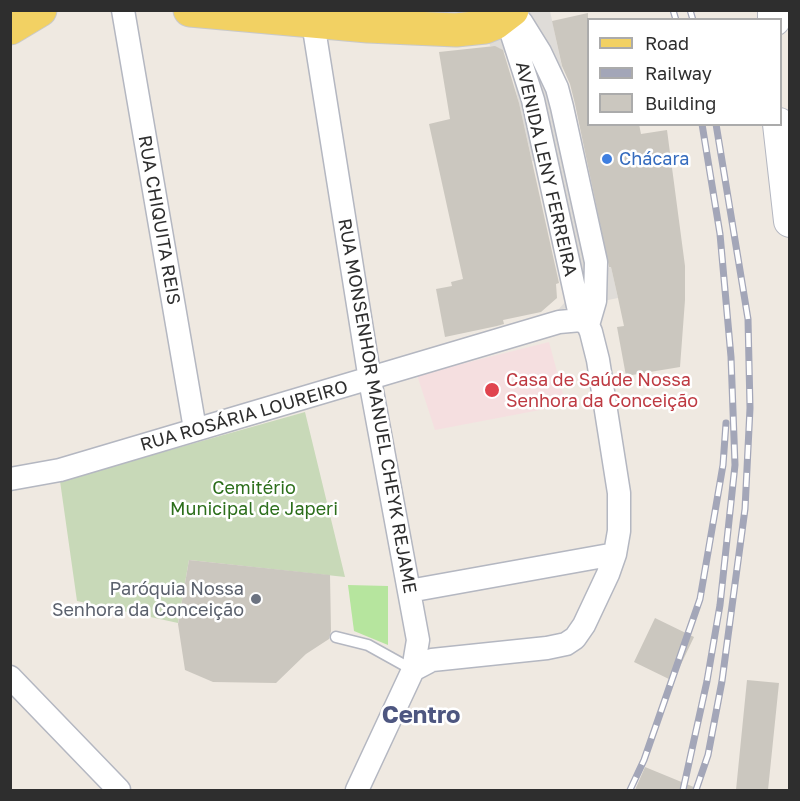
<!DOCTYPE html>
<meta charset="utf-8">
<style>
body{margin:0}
#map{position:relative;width:800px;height:801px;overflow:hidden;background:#efe9e1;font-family:"Golos Text",sans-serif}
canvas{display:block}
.frame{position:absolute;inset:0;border:12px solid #2e2e2e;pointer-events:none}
.legend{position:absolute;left:587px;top:18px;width:195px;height:108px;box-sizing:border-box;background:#fff;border:2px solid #ababab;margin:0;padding:8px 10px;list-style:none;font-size:18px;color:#2e2e2e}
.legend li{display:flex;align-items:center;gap:12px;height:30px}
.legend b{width:30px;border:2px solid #ababab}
</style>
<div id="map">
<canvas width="800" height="801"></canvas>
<div class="frame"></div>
<ul class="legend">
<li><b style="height:8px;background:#f2d163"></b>Road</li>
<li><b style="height:8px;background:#a3a6b8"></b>Railway</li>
<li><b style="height:16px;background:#cbc7bf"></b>Building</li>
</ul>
</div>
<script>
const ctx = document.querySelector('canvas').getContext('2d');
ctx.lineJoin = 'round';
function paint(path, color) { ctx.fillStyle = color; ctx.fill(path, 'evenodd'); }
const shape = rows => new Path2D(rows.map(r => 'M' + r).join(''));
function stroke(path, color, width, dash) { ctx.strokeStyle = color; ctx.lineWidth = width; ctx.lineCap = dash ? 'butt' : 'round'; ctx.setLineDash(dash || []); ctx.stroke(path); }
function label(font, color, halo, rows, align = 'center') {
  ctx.font = font + ' "Golos Text",sans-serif'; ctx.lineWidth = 5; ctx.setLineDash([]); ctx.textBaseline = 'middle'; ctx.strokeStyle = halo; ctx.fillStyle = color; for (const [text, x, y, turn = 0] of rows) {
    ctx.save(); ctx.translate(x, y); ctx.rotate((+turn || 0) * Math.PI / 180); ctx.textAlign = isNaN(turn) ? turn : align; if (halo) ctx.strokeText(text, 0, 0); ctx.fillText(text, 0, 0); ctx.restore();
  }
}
paint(shape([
 [549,342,566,405,435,430,417,375]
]), '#f5dfe0');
paint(shape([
 [348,585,388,586,388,645,354,631]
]), '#b6e59e');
paint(shape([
 [305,412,345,577,189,560,178,623,77,601,60,481]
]), '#c8d9b8');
paint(shape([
 [528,11,550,11,605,268,611,267,618,298,558,310,566,301,538,160,532,161,508,56,500,49,490,46,489,42]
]), '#dfdcd8');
paint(shape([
 [588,13,588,124,639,124,641,134,667,130,685,266,685,300,680,367,626,376,617,327,624,326,618,298,611,267,609,267,575,104,570,84,562,66,552,21],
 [495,46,503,50,519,103,559,283,556,284,557,298,541,312,503,320,504,324,497,326,445,337,436,289,452,286,451,282,463,279,429,124,450,119,439,52],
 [189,560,330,575,331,631,329,639,306,654,276,683,213,682,185,670,178,624],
 [655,618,694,637,673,681,634,662],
 [747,680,779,683,768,790,736,790],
 [645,767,701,790,635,790]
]), '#cbc7bf');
const lane = shape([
 [336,637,368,645,413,670]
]);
const street = shape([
 [123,10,195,429],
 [311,10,370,380,418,640,413,670,357,790],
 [511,11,522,23,540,52,557,88,562,107,596,262,595,301,588,325],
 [10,479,60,470,559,322,581,320],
 [409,591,615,554],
 [413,670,432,660,547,648,566,644,575,638,584,625,608,574,615,554,619,531,619,493,598,360,591,332,588,325,581,320,533,100,506,16],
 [10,677,119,790]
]);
const secondary = shape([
 [774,10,774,20],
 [779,124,790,221]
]);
const primary = shape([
 [190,10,368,26,456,30,485,27,495,23,512,10],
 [10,28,40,10]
]);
stroke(lane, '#b4b7c1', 13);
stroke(street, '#b4b7c1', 25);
stroke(secondary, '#b4b7c1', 34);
stroke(primary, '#c9c9c9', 35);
stroke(lane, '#fff', 10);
stroke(street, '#fff', 22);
stroke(secondary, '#fff', 32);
stroke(primary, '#f2d163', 33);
const rail = shape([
 [673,10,676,20],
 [690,10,693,20],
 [630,790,644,760,700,599,723,465,726,423],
 [683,790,707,681,720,605,735,465,731,357,720,234,702,124],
 [696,790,708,755,722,681,745,509,750,408,748,319,716,124]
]);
stroke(rail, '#a3a6b8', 7);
stroke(rail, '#fff', 4.5, [14]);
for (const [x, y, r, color] of [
 [607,159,6,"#3f7fe0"],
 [492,390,8,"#e0444e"],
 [256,599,6,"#6b7280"]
]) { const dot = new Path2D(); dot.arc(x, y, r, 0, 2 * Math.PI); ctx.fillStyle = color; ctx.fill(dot); stroke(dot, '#fff', 2); }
label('18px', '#366cbe', '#fff', [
 ["Chácara",619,159]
], 'left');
label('18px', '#2e2e2e', '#fff', [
 ["AVENIDA LENY FERREIRA",546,169,77],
 ["RUA CHIQUITA REIS",159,220,80],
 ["RUA MONSENHOR MANUEL CHEYK REJAME",377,406,80],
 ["RUA ROSÁRIA LOUREIRO",244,416,-16]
]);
label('18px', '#be3a42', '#fff', [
 ["Casa de Saúde Nossa",506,380],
 ["Senhora da Conceição",506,401]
], 'left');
label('18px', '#2c6e1b', '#fff', [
 ["Cemitério",254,488],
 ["Municipal de Japeri",254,509]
]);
label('18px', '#5b616d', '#fff', [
 ["Paróquia Nossa",244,589],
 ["Senhora da Conceição",244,610]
], 'right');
label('bold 24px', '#4d5680', '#fff', [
 ["Centro",421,715]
]);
</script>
